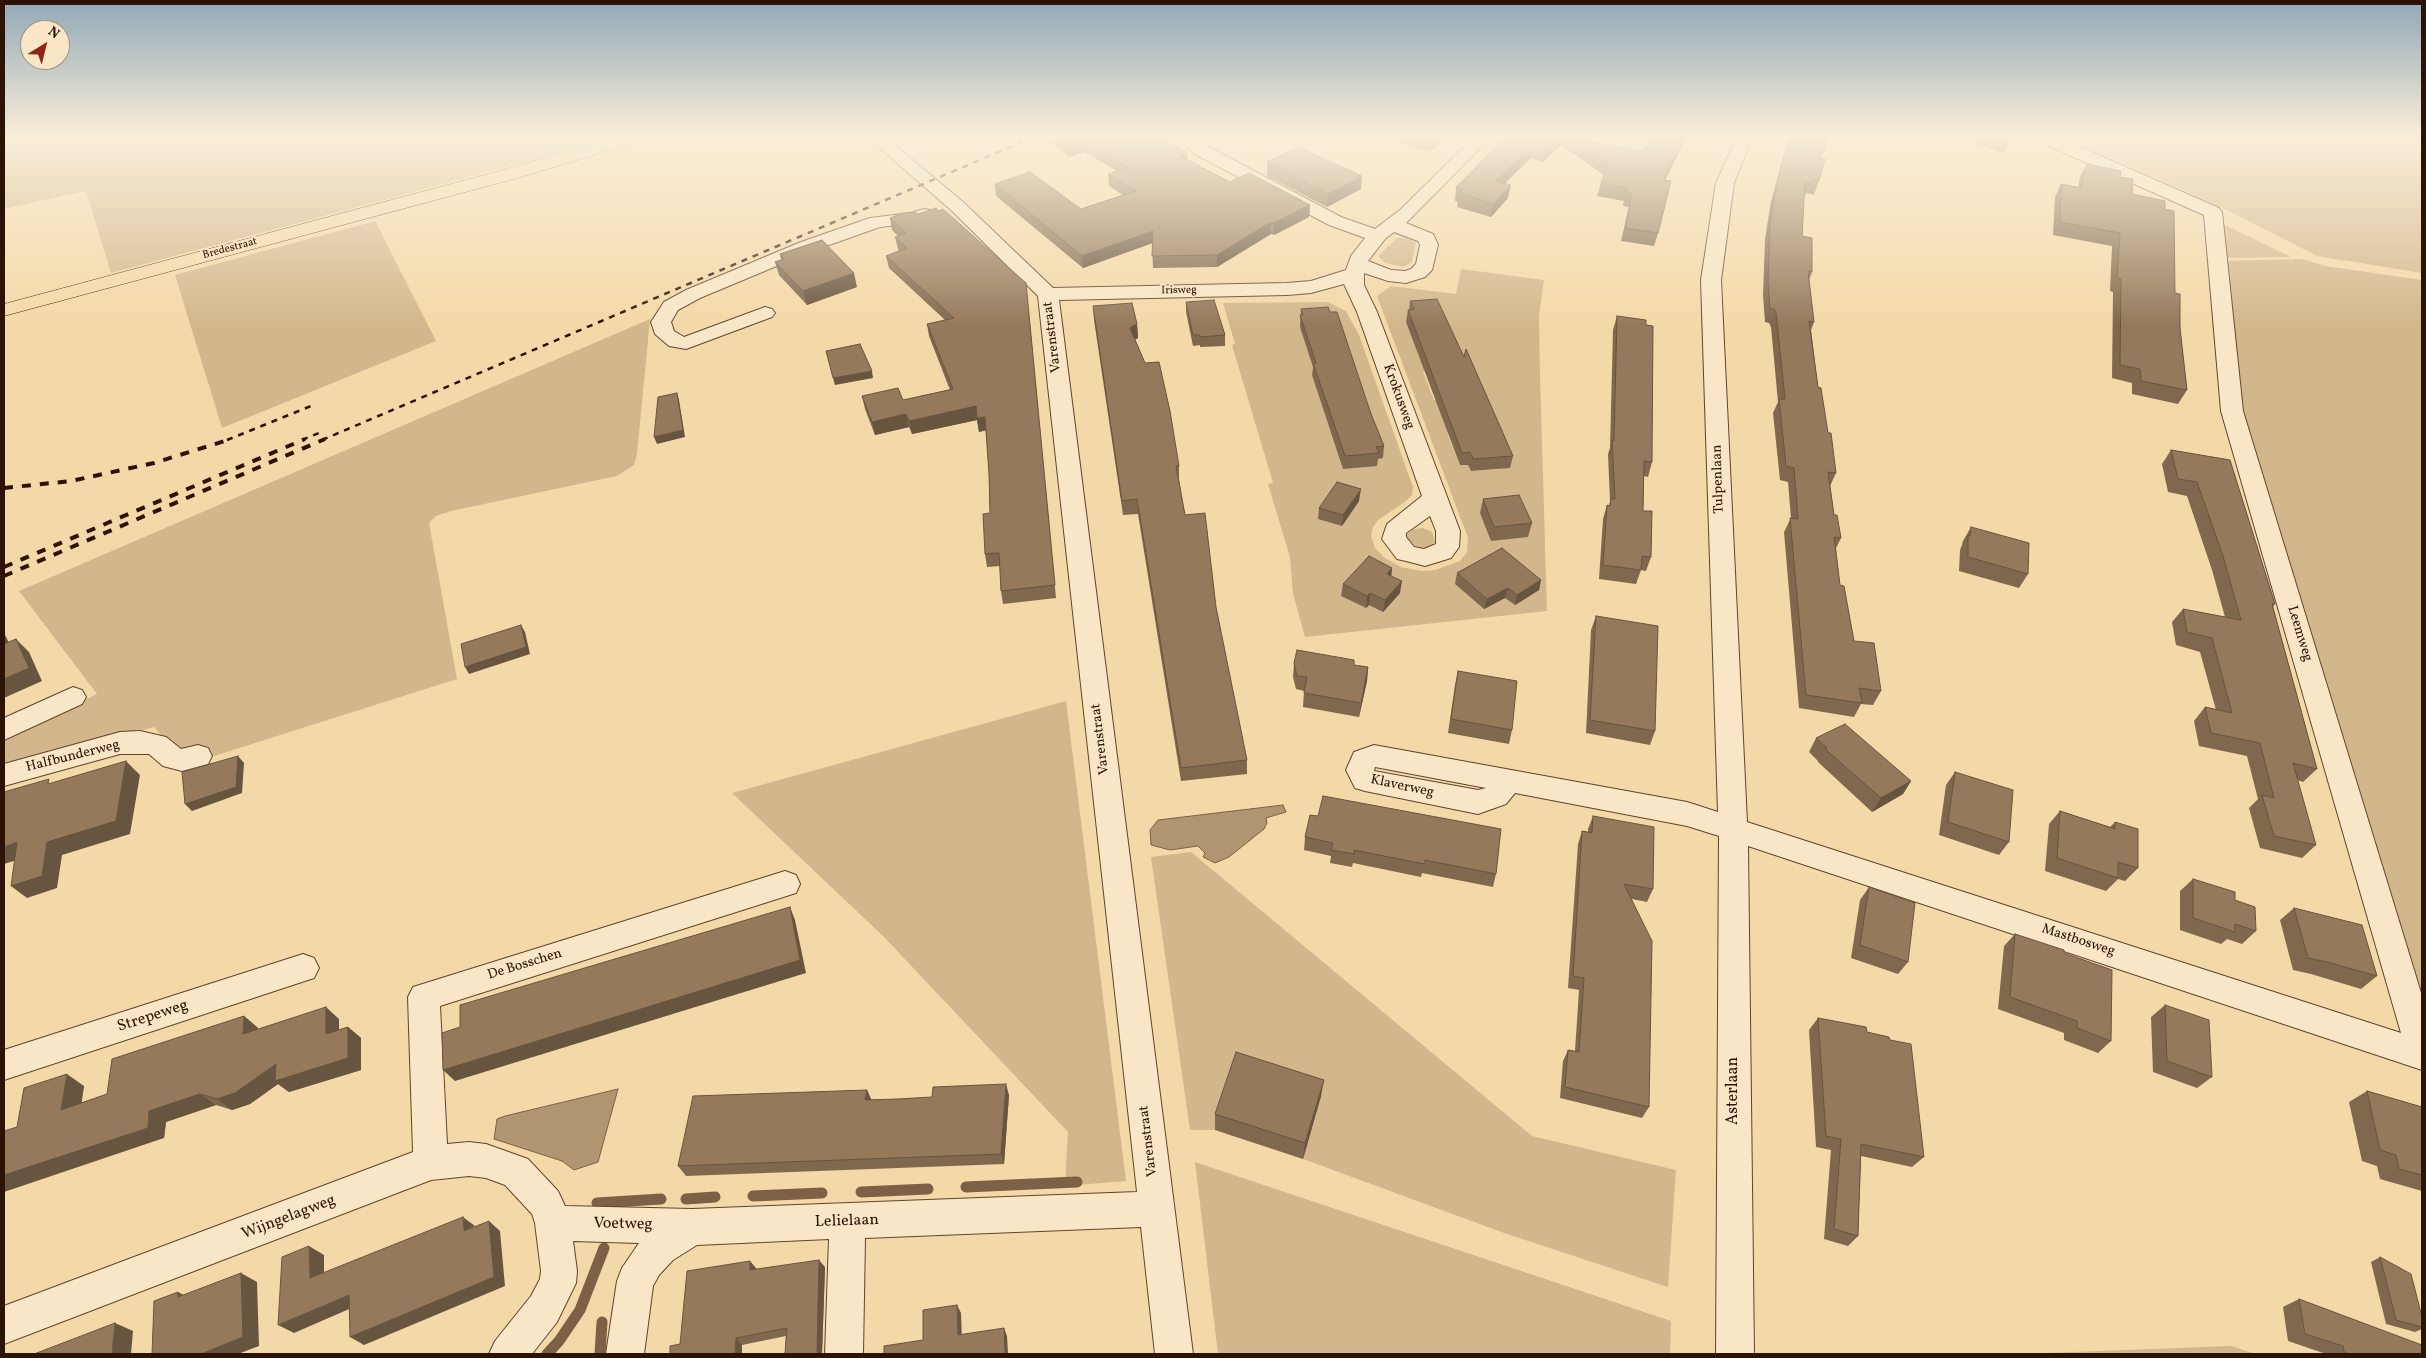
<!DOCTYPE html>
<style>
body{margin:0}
#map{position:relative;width:2426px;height:1358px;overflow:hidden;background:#f4d9a8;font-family:Vollkorn,serif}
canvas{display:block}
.frame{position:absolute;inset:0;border:5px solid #2d1206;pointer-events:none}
.north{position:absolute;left:20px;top:20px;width:50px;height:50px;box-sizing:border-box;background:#f8e6c6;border:1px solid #a79179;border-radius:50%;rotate:36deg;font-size:14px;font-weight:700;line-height:20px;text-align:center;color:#2d1206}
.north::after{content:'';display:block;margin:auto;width:18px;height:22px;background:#8f2418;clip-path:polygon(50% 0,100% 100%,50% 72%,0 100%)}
</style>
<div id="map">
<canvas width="2426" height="1358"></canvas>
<div class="frame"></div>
<div class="north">N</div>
</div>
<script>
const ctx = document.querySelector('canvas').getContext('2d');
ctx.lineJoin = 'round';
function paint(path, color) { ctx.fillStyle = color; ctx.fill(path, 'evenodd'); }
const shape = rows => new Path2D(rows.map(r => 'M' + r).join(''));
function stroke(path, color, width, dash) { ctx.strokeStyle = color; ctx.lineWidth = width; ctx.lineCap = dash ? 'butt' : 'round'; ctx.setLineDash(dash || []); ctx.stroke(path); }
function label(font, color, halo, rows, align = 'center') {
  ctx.font = font + ' Vollkorn,serif'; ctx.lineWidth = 4; ctx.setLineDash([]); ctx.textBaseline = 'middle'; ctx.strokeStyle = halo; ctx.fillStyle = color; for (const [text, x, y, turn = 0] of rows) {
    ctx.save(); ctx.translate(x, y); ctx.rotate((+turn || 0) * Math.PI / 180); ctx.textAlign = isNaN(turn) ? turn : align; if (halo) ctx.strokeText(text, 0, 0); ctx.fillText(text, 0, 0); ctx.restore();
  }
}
paint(shape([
 [4,136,607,136,529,161,111,273,86,191,4,209],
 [2061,136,2422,136,2422,273,2317,256,2223,208],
 [375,221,436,341,222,428,175,275],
 [2219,222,2291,257,2223,258],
 [1397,238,1406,238,1416,242,1412,262,1404,267,1385,263,1379,257,1380,254],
 [2303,259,2325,266,2422,280,2422,1048,2232,411,2217,261],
 [1461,269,1544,280,1539,315,1540,376,1547,611,1305,637,1293,594,1290,557,1268,484,1273,483,1232,345,1235,344,1223,303,1328,302,1346,311,1359,335,1413,487,1412,495,1405,502,1378,520,1373,527,1371,536,1375,548,1385,558,1401,567,1421,571,1435,570,1460,561,1467,552,1468,538,1377,296,1391,286,1456,294],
 [1431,371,1442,400,1434,400,1423,372],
 [1456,432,1501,468,1501,469,1471,471,1468,465,1460,465,1447,433],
 [650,319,637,454,634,465,617,476,451,511,436,516,429,523,457,679,192,763,177,753,154,727,4,766,4,739,97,694,19,591],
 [1423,528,1432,532,1435,542,1426,548,1412,545,1407,540,1407,534,1414,529],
 [1066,701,1126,1181,1065,1186,1068,1132,883,936,732,793],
 [1191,852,1532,1136,1676,1170,1668,1287,1504,1233,1303,1159,1215,1130,1190,1130,1151,857],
 [1195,1162,1671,1321,1670,1354,1218,1354],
 [2231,1346,2255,1354,2019,1354]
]), '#d2b78c');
const water = shape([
 [1283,805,1286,812,1266,818,1267,823,1264,829,1229,857,1215,863,1203,857,1205,853,1198,846,1170,850,1151,845,1150,830,1158,820,1283,805],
 [618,1089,598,1162,574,1170,562,1161,494,1139,497,1119,505,1116,618,1089]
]);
paint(water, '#b09571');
stroke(water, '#7c6146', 1);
stroke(shape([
 [966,1187,1077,1182],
 [861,1192,928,1189],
 [753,1196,822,1193],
 [686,1199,715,1197],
 [597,1203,661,1199],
 [547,1354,559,1341,580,1310,604,1248],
 [600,1354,602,1322]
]), '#7c6146', 11);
const minor = shape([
 [866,136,884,136,963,202,1053,288,1287,283,1311,281,1346,270,1351,256,1365,238,1329,225,1193,153,1184,143,1187,136,1203,136,1202,142,1205,145,1341,217,1375,229,1400,210,1475,136,1492,136,1406,223,1433,234,1435,238,1438,245,1432,270,1425,277,1406,283,1388,281,1364,273,1364,285,1377,312,1460,531,1459,547,1451,558,1425,566,1406,561,1397,559,1382,539,1387,524,1422,496,1357,312,1344,284,1311,293,1287,295,1059,300,1193,1354,1155,1354,1141,1227,865,1238,863,1354,825,1354,829,1239,697,1245,673,1260,659,1275,653,1286,644,1354,606,1354,617,1281,622,1268,639,1243,573,1241,577,1271,576,1283,557,1322,532,1354,489,1354,495,1341,531,1296,540,1279,541,1271,535,1223,532,1214,505,1185,486,1178,469,1176,431,1180,4,1344,4,1306,413,1152,408,997,413,987,785,871,796,875,800,884,796,893,440,1006,447,1144,469,1142,486,1144,528,1159,558,1191,565,1206,692,1209,1137,1192,1038,296,951,210,866,136],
 [1394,232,1418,241,1420,245,1416,264,1411,269,1405,271,1391,270,1368,261,1385,239,1394,232],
 [1430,516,1436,531,1436,544,1424,549,1414,547,1406,537,1406,533,1430,516],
 [1737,136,1753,136,1734,183,1721,280,1747,822,2401,1033,2221,411,2204,215,2035,140,2033,136,2055,136,2219,208,2222,212,2243,411,2422,996,2422,1070,1748,846,1754,1354,1716,1354,1719,836,1687,826,1515,793,1506,804,1478,814,1365,791,1355,788,1346,770,1354,752,1374,745,1687,802,1718,812,1701,280,1716,183,1737,136],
 [1375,767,1486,788,1478,790,1374,771,1375,767],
 [924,209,930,210,933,214,930,218,915,223,880,227,815,250,700,298,678,310,671,322,674,331,684,337,765,307,772,309,775,313,772,317,686,349,669,346,655,334,651,322,664,302,686,290,801,242,870,218,911,213,924,209],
 [73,687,82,690,86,697,82,704,4,740,4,718,73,687],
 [140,731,166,737,181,749,198,745,208,748,212,756,208,764,182,771,163,766,149,754,120,754,4,786,4,764,120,732,140,731],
 [303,954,314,958,319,968,314,978,4,1080,4,1050,303,954]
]);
const major = shape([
 [620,136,647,136,644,140,521,177,4,316,4,304,507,169,620,136]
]);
stroke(minor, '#5f442e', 2);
stroke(major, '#2d1206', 1);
paint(minor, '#f8e6c6');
paint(major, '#f4d9a8');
stroke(shape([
 [227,440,316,404],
 [302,440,319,433],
 [322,440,1036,136]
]), '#2d1206', 2.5, [6, 6]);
stroke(shape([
 [4,488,71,481,154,463,231,439],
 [4,567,305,439],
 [4,576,325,439]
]), '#2d1206', 4, [9, 9]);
paint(shape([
 [1048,136,1154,136,1187,152,1187,159,1230,182,1310,205,1309,217,1274,235,1271,234,1217,267,1153,268,1152,243,1083,268,996,196,995,184,1081,209,1123,195,1109,186,1108,174,1117,171,1084,152,1069,157,1049,141],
 [1401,136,1448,136,1430,152,1401,143],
 [1509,136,1587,136,1582,141,1643,151,1651,136,1687,136,1665,180,1658,233,1654,246,1621,241,1629,207,1623,206,1624,201,1597,196,1601,183,1604,175,1561,145,1543,162,1531,158,1504,183,1508,198,1491,217,1457,207,1458,202,1455,201,1456,187],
 [1961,136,2011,136,2011,140,2004,153,1960,139],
 [1786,147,1824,150,1820,158,1819,181,1814,195,1806,193,1805,197,1804,197,1802,236,1812,272,1809,280,1814,322,1811,330,1818,387,1828,433,1836,473,1830,486,1834,515,1841,538,1836,548,1840,585,1854,641,1881,691,1873,705,1861,704,1854,717,1799,708,1784,532,1791,518,1788,482,1780,480,1773,413,1778,402,1771,327,1769,323,1765,322,1763,295,1765,239,1771,201,1782,161],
 [1267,162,1361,189,1327,207,1267,176],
 [2087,164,2120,177,2132,194,2165,209,2175,293,2180,328,2187,390,2178,404,2132,394,2132,383,2112,378,2113,292,2110,291,2112,246,2053,235,2055,197,2061,184,2078,187,2080,177],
 [918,214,1026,283,1056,598,1003,604,1001,591,1000,566,987,567,985,554,990,513,989,474,986,430,979,432,977,420,912,434,909,427,875,435,865,409,862,396,903,400,950,390,929,336,927,324,945,320,889,268,886,256,899,251,898,249,895,237,898,236,892,230,890,218],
 [780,254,857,287,807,305,779,275,775,262,781,260],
 [1410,301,1464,357,1513,456,1510,468,1471,471,1468,465,1460,465,1406,322,1408,310,1409,310],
 [1186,302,1225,335,1225,346,1200,347,1200,345,1193,346,1186,312],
 [1093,306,1137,324,1138,338,1135,339,1179,466,1179,480,1185,515,1216,607,1247,760,1247,774,1181,781,1138,514,1123,515,1094,320],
 [1301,309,1371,414,1384,446,1383,458,1378,459,1377,466,1343,469,1312,375,1313,367,1300,327],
 [1617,316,1652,462,1648,477,1644,476,1643,511,1651,557,1646,571,1641,570,1636,584,1599,579,1603,519,1607,505,1609,506,1610,501,1608,454,1610,448,1613,330],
 [2171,450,2230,460,2275,604,2273,607,2317,769,2303,782,2297,780,2316,845,2302,858,2260,848,2249,808,2258,799,2247,756,2199,746,2194,721,2205,707,2216,710,2200,652,2176,645,2172,622,2183,609,2225,617,2212,570,2187,496,2168,492,2162,464],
 [1483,499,1532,523,1528,537,1491,541,1480,513],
 [1359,501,1342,526,1318,519,1319,508],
 [1971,527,2028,574,2019,588,1959,571,1960,550,1962,545,1963,541],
 [1392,568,1391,576,1400,593,1383,612,1369,605,1366,608,1341,596,1343,584],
 [1457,573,1541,580,1539,590,1515,605,1505,598,1484,609,1455,584],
 [1596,616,1655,731,1650,745,1586,733,1591,630],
 [1294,663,1354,665,1368,667,1367,681,1359,717,1303,707,1304,691,1296,689,1293,677],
 [1458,671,1512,730,1509,744,1448,733,1455,685],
 [1816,738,1911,781,1903,794,1872,812,1818,762,1818,761,1809,752],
 [1955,772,2009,842,1999,855,1939,835,1946,785],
 [2060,811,2110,827,2115,822,2138,868,2125,881,2118,879,2106,891,2045,871,2049,824],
 [1310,815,1496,874,1493,887,1422,873,1421,877,1353,863,1352,867,1330,863,1331,856,1304,850,1305,837],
 [1593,816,1653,889,1647,902,1632,899,1649,1107,1642,1118,1560,1098,1563,1061,1568,1050,1575,1051,1579,990,1568,988,1578,844,1582,831,1588,832,1588,829],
 [2193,879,2235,900,2256,931,2242,944,2227,939,2221,944,2180,930,2180,891],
 [1869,887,1908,962,1898,974,1851,958,1860,900],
 [2294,908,2377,976,2361,989,2311,974,2293,970,2280,920],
 [2015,934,2064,953,2111,1041,2098,1053,2064,1040,2064,1033,1998,1009,2004,946],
 [2165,1005,2212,1077,2197,1088,2153,1072,2151,1017],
 [244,1016,258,1028,258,1029,339,1019,339,1030,348,1027,361,1038,361,1070,289,1092,278,1084,250,1104,232,1110,216,1105,166,1122,164,1138,17,1127,84,1086,81,1103,107,1094],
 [1818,1018,1867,1032,1890,1040,1924,1157,1912,1167,1861,1156,1858,1236,1848,1246,1824,1239,1831,1150,1816,1147,1809,1030],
 [867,1090,871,1100,1009,1095,1004,1164,686,1176,678,1166],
 [2367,1091,2422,1107,2422,1191,2380,1179,2377,1166,2362,1161,2349,1102],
 [1321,1096,1303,1159,1215,1130,1215,1114],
 [2380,1257,2422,1317,2422,1329,2415,1332,2386,1324,2371,1262],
 [825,1267,822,1354,785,1354,786,1336,742,1345,742,1354,670,1354,756,1268,756,1269],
 [2299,1299,2422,1354,2326,1354,2288,1341,2283,1307]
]), '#7f684d');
paint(shape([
 [1435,136,1448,136,1430,152,1431,139],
 [1559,136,1563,136,1561,145,1543,162,1546,149],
 [1577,136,1587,136,1580,143,1574,139,1571,152,1574,139],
 [1685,136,1687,136,1659,192,1663,180],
 [1829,136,1824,150,1814,171,1819,158],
 [1083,140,1084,152,1069,157,1068,145],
 [1533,145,1531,158,1494,194,1496,181],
 [1187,152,1188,164,1180,156],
 [1362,176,1361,189,1327,207,1328,194],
 [1511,185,1508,198,1491,217,1493,204],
 [1310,205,1309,217,1274,235,1274,223],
 [1271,222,1271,234,1217,267,1217,255],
 [1153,231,1153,243,1083,268,1082,256],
 [854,273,857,287,807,305,803,291],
 [1137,324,1138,338,1131,341,1130,328],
 [872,371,873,378,835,385,833,378],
 [677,393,679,400,685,437,657,444,654,437],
 [976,406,985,417,987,430,979,432,977,420,912,434,909,421],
 [906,414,909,427,875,435,872,422],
 [1361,489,1359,501,1342,526,1343,515],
 [1392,568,1391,580,1387,574],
 [1541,580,1539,590,1515,605,1517,595],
 [1402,581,1400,593,1383,612,1385,600],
 [1508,588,1505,598,1484,609,1487,599],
 [1370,593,1369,605,1366,608,1367,596],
 [521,625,525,632,530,654,469,674,465,667],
 [4,633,17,658,4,645],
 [16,639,29,652,42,681,4,698,4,679],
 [1368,667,1367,681,1359,717,1361,703],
 [238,756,244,763,242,793,192,811,185,804],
 [126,761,140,775,130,834,62,855,57,888,27,898,11,886,47,842],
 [1911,781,1903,794,1872,812,1881,798],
 [17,842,33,855,4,864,4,847],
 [790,907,795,920,806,973,455,1081,443,1070],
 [326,1007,339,1019,339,1046,326,1034],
 [244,1016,258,1028,257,1046,243,1034],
 [348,1027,361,1038,361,1070,289,1092,278,1084,250,1104,232,1110,217,1099,276,1064],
 [67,1074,84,1086,79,1121,61,1110],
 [1324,1080,1321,1096,1303,1159,1305,1143],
 [1006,1084,1009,1095,1004,1164,1001,1154],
 [867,1090,872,1101,865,1100],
 [200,1094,216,1105,166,1122,164,1138,4,1192,4,1175,149,1111],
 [463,1217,475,1226,464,1231],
 [489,1221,500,1231,505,1286,364,1345,350,1337],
 [309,1246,324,1255,324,1287,310,1278],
 [819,1260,825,1267,822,1354,817,1354],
 [750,1261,756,1268,756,1277,750,1270],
 [241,1273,257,1282,259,1346,238,1354,201,1354],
 [178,1292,195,1301,178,1297],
 [349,1295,363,1303,294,1333,278,1325],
 [957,1305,961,1313,962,1343,958,1335],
 [115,1323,133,1331,131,1354,112,1354],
 [1004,1328,1007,1336,1008,1354,1005,1354],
 [736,1338,742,1345,742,1354,735,1354]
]), '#68553f');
const building = shape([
 [1056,136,1154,136,1187,152,1180,156,1230,182,1249,173,1310,205,1274,223,1271,222,1217,255,1152,256,1153,231,1082,256,995,184,1030,172,1081,209,1136,191,1108,174,1128,167,1083,140,1068,145,1056,136],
 [1420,136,1435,136,1431,139,1420,136],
 [1509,136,1559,136,1546,149,1533,145,1496,181,1511,185,1493,204,1459,193,1463,189,1456,187,1497,146,1509,136],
 [1569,136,1577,136,1574,139,1569,136],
 [1651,136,1685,136,1663,180,1671,181,1658,233,1625,228,1632,194,1626,193,1628,188,1601,183,1608,163,1574,139,1643,151,1651,136],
 [1792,136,1829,136,1819,158,1825,159,1819,181,1811,180,1810,184,1805,183,1802,236,1812,238,1812,272,1808,271,1814,322,1809,321,1818,387,1821,388,1828,433,1831,433,1836,473,1828,472,1834,515,1837,515,1841,538,1834,537,1840,585,1844,586,1854,641,1874,643,1881,691,1859,688,1862,703,1806,695,1790,518,1798,519,1794,468,1786,466,1779,399,1785,399,1776,313,1774,309,1770,309,1768,281,1770,226,1776,188,1786,147,1792,136],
 [1998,136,2011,136,2011,140,1998,136],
 [1298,147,1362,176,1328,194,1267,162,1298,147],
 [2087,164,2121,171,2120,177,2133,179,2132,194,2165,201,2165,209,2174,211,2175,293,2180,294,2180,328,2187,390,2141,381,2140,369,2120,365,2121,279,2117,278,2120,233,2060,222,2061,184,2081,188,2087,164],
 [936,208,939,211,943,209,1026,283,1055,585,1001,591,999,553,985,554,983,514,990,513,989,474,985,417,977,418,976,406,909,421,906,414,872,422,862,396,898,388,903,400,953,389,927,324,954,318,886,256,907,248,895,237,906,233,890,218,903,213,915,212,918,214,936,208],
 [822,240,854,273,803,291,775,262,784,259,780,254,822,240],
 [1437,299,1464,357,1466,349,1513,456,1473,459,1470,452,1462,453,1408,310,1414,309,1410,301,1437,299],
 [1214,300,1225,335,1200,337,1200,335,1193,335,1186,302,1214,300],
 [1132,303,1137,324,1130,328,1145,363,1159,362,1170,411,1179,466,1176,466,1185,515,1205,513,1216,607,1247,760,1181,768,1137,499,1122,501,1093,306,1132,303],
 [1328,307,1330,312,1337,312,1371,414,1384,446,1376,447,1379,453,1345,456,1313,363,1316,363,1300,315,1303,315,1301,309,1328,307],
 [1617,316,1646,320,1646,325,1653,326,1652,462,1644,461,1643,511,1652,511,1651,557,1642,556,1641,570,1603,565,1607,505,1610,506,1611,499,1615,499,1612,440,1614,441,1617,316],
 [860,344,872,371,833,378,826,351,860,344],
 [677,393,683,430,654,437,658,397,677,393],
 [2171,450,2230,460,2275,604,2272,604,2317,769,2293,763,2316,845,2274,836,2262,795,2274,798,2260,743,2211,733,2205,707,2232,713,2212,638,2187,632,2183,609,2241,620,2223,556,2197,482,2178,479,2171,450],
 [1337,482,1361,489,1343,515,1319,508,1337,482],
 [1519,495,1532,523,1494,527,1483,499,1519,495],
 [1971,527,2029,543,2028,574,1968,557,1968,536,1970,536,1971,527],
 [1502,548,1541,580,1517,595,1508,588,1487,599,1457,573,1502,548],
 [1369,556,1392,568,1387,574,1402,581,1385,600,1370,593,1367,596,1343,584,1369,556],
 [1596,616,1658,626,1655,731,1590,720,1596,616],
 [521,625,526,647,465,667,461,644,521,625],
 [16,639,29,668,4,679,4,644,16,639],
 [1297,650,1354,660,1354,665,1368,667,1361,703,1304,693,1307,677,1297,676,1294,663,1297,650],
 [1458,671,1517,681,1512,730,1451,719,1458,671],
 [1845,724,1911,781,1881,798,1825,749,1827,748,1816,738,1845,724],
 [238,756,236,787,185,804,182,772,238,756],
 [126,761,116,821,47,842,42,876,11,886,17,842,4,847,4,792,49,779,48,784,126,761],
 [1955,772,2013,790,2009,842,1948,822,1955,772],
 [1323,796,1501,829,1496,874,1425,860,1424,864,1354,850,1354,854,1331,850,1333,843,1305,837,1310,815,1318,816,1323,796],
 [2060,811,2115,829,2115,822,2138,829,2138,868,2118,862,2118,878,2057,858,2060,811],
 [1593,816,1654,827,1653,889,1624,884,1652,941,1649,1107,1565,1087,1568,1050,1579,1052,1584,978,1573,976,1582,831,1592,833,1593,816],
 [2193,879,2235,892,2235,900,2255,907,2256,931,2235,924,2235,932,2193,918,2193,879],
 [1869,887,1915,903,1908,962,1860,945,1869,887],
 [790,907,800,960,443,1070,442,1033,460,1027,460,1005,790,907],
 [2294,908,2362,925,2377,976,2327,962,2308,958,2294,908],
 [2015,934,2064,950,2064,953,2112,970,2111,1041,2077,1028,2077,1021,2010,997,2015,934],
 [2165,1005,2209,1020,2212,1077,2167,1061,2165,1005],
 [326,1007,326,1034,348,1027,348,1058,275,1081,276,1064,235,1093,217,1099,200,1094,149,1111,148,1128,4,1175,4,1131,17,1127,24,1088,67,1074,61,1110,107,1094,112,1059,244,1016,243,1034,326,1007],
 [1818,1018,1866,1027,1867,1032,1889,1037,1890,1040,1911,1044,1924,1157,1861,1144,1858,1236,1834,1229,1841,1139,1826,1136,1818,1018],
 [1236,1052,1324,1080,1305,1143,1215,1114,1236,1052],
 [1006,1084,1001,1154,678,1166,693,1096,867,1090,865,1100,898,1099,932,1097,933,1087,1006,1084],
 [2367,1091,2422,1107,2422,1175,2399,1169,2396,1155,2380,1150,2367,1091],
 [463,1217,464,1231,489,1221,494,1277,350,1337,349,1295,278,1325,282,1257,309,1246,310,1278,463,1217],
 [2380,1257,2411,1274,2422,1317,2422,1327,2396,1320,2380,1257],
 [819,1260,817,1354,785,1354,787,1328,736,1338,735,1354,670,1354,670,1346,680,1344,687,1271,750,1261,750,1270,819,1260],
 [241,1273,243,1337,201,1354,152,1354,154,1301,178,1292,178,1297,241,1273],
 [2299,1299,2422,1345,2422,1354,2350,1354,2344,1352,2343,1346,2305,1334,2299,1299],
 [957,1305,958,1335,1004,1328,1005,1354,884,1354,884,1346,923,1340,923,1310,957,1305],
 [115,1323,112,1354,34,1354,115,1323]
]);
paint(building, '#94795a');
stroke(building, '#68553f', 1);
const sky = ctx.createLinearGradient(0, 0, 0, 326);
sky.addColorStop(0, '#91a8b8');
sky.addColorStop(0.42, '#faeed8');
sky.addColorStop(1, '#faeed800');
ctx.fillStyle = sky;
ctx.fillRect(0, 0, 2426, 326);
label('11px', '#2d1206', '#f8e6c6', [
 ["Bredestraat",230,249,-15],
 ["Irisweg",1179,291,-1]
]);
label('14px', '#2d1206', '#f8e6c6', [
 ["Varenstraat",1053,337,-97],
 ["Krokusweg",1398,397,70],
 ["Tulpenlaan",1719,479,-92],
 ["Leemweg",2299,634,73],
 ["Varenstraat",1101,739,-97],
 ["Halfbunderweg",73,757,-14],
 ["Klaverweg",1402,787,12],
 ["Mastbosweg",2078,941,18],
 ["De Bosschen",525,965,-17],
 ["Varenstraat",1149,1141,-97]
]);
label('16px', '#2d1206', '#f8e6c6', [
 ["Strepeweg",153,1017,-18],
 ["Asterlaan",1734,1091,-90],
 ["Wijngelagweg",289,1218,-21],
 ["Lelielaan",847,1222,-2],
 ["Voetweg",623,1225,1]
]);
</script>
